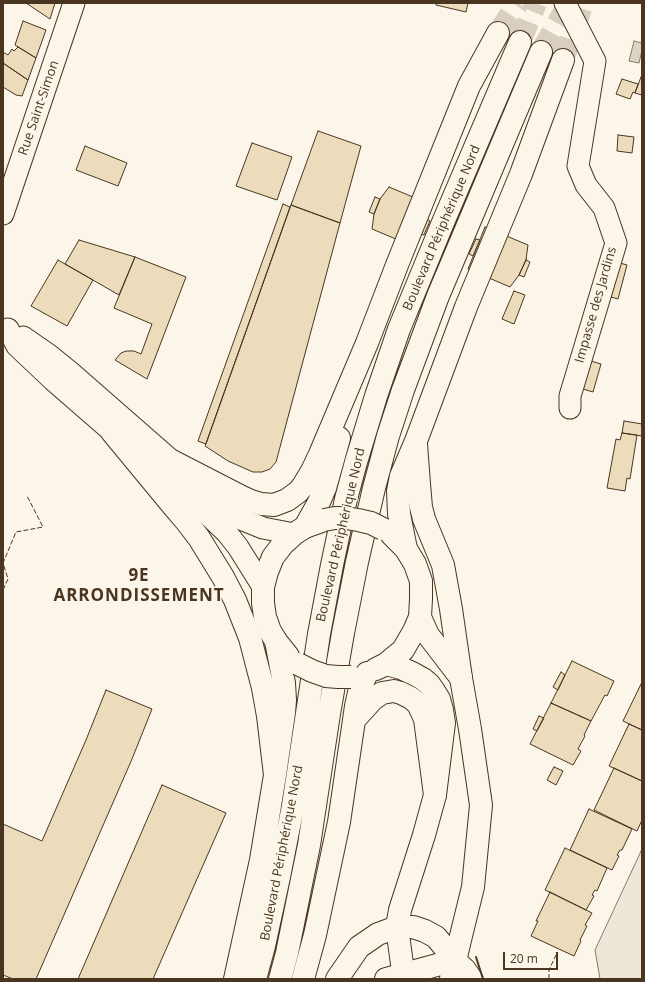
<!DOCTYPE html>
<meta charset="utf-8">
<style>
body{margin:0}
#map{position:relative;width:645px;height:982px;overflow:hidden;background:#fbf6e9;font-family:"Open Sans",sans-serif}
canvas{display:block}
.frame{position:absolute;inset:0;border:4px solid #4a3520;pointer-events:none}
.scale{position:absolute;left:503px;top:952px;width:55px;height:18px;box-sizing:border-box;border:2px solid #4a3520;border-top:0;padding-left:5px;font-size:12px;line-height:14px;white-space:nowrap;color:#4a3520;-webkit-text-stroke:3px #fbf6e9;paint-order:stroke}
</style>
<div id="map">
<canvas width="645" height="982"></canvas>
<div class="frame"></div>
<div class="scale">20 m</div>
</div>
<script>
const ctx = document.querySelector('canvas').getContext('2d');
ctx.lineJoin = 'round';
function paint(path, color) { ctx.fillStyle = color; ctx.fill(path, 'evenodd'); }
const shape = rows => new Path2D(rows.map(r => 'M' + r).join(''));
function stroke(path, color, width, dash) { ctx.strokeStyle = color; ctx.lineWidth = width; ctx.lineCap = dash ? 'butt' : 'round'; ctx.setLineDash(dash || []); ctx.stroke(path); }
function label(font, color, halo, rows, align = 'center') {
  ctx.font = font + ' "Open Sans",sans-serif'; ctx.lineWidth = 3; ctx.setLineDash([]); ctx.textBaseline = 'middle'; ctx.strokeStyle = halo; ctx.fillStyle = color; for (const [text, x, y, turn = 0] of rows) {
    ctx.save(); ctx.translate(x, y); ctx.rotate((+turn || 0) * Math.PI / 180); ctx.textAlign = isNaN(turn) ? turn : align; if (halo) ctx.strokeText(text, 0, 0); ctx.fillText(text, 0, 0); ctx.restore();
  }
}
const green = shape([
 [642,849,642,979,600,979,595,950,642,849]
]);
paint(green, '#ede6d9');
stroke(green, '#887966', 1);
const water = shape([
 [634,41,642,43,642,50,639,63,629,61,634,41]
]);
paint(water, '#dcd4c6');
stroke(water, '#887966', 1);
const building = shape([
 [26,3,55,3,50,19,26,3],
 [436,3,468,3,466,12,436,5,436,3],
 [23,21,46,30,36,58,15,45,23,21],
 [18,47,36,58,28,80,3,63,3,52,8,55,12,49,14,51,18,47],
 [3,63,28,80,22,96,16,95,3,87,3,63],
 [641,77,642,77,642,95,635,93,641,77],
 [622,79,638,84,635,93,633,92,630,99,616,94,622,79],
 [318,131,361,146,340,223,291,205,318,131],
 [618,135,634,137,632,153,617,151,618,135],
 [252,143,292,157,277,200,236,186,252,143],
 [85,146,127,163,118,186,76,170,85,146],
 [389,187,432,205,415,247,372,229,374,214,380,199,389,187],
 [375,197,380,199,374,214,369,212,375,197],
 [283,204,290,207,206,444,198,441,283,204],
 [291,205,340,223,276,462,270,469,262,472,253,472,228,461,205,446,291,205],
 [427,219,430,221,424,235,420,234,427,219],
 [485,227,528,245,526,260,519,275,510,287,468,269,485,227],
 [476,239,480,240,473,256,469,254,476,239],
 [79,240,135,257,119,295,65,264,79,240],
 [135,257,186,277,147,379,115,360,121,353,126,351,134,351,141,354,152,324,114,308,135,257],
 [58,260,93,280,67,326,31,306,58,260],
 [526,260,530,262,524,277,519,275,526,260],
 [620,263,627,265,618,299,611,297,620,263],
 [514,291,525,295,514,324,502,319,514,291],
 [591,361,601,364,593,392,583,389,591,361],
 [624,421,642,424,642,436,622,433,624,421],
 [622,433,637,435,630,479,627,478,625,491,607,488,616,439,620,440,622,433],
 [572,661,614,681,607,696,605,695,591,721,551,703,572,661],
 [561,672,565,675,558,690,553,687,561,672],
 [642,682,642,730,623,721,642,682],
 [106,690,152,709,132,759,36,979,13,979,3,975,3,824,42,841,86,740,106,690],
 [551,703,591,721,584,735,585,736,578,749,581,751,573,765,530,744,551,703],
 [539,716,544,718,537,731,533,729,539,716],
 [629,724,642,730,642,781,609,766,629,724],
 [554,767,563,771,556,785,547,780,554,767],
 [614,768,642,781,642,820,637,831,594,810,614,768],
 [162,785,226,813,153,979,78,979,162,785],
 [589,809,632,829,622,850,620,850,617,855,619,856,612,870,570,850,589,809],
 [565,848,607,868,597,891,595,890,592,895,594,896,586,910,545,890,565,848],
 [550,892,592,913,585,925,587,926,580,940,581,941,574,956,531,936,538,921,536,921,550,892]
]);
paint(building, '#ecdcbc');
stroke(building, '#4a3520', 1);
stroke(shape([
 [498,33,518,3],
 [520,42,536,3],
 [541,52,569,3],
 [563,60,583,3]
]), '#d8cfc1', 22, [22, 11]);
const minor = shape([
 [565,3,595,61,578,166,586,185,604,208,616,243,570,396,570,408],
 [3,214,74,3],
 [8,329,17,346,53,380,207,514,227,533,238,547,263,587],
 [23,337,49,355,70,372,206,491,224,506,241,519,263,528,294,534],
 [455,960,465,969,472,979]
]);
const major = shape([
 [420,617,428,635,461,678,470,729,481,805,473,887,460,940,451,979],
 [288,656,276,641,270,631,265,617,263,603,263,587,267,572,273,557,283,544,294,534,305,527,322,521],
 [386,664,401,668,414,674,423,679,429,684,434,691,439,699,442,710,444,723,435,795,424,835,400,910,397,927,404,979],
 [376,669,386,664,403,650,414,631,420,617,421,599,421,581,415,564,406,549,392,535],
 [337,979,359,947,378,934,397,927,413,927,425,931,436,937,455,960],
 [386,979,455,960]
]);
const highway = shape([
 [112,432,174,507,186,521,199,538,223,577,235,600,250,638,263,688,268,716,275,775],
 [416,444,419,484,421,507,424,519,443,565,451,609,461,678],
 [172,461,242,497,251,501,261,504,274,505,287,500,298,492,303,486,312,471,320,454,367,343,397,265,469,86,498,33],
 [305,527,319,502,325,488,339,438],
 [406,549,399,514,398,491,401,476,416,441,466,307,521,174,563,60],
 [354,720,373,699,382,693,394,691,401,693,411,698,418,704,425,719,435,795],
 [235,979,261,860,275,775,284,713,285,700,284,683,276,641],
 [255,979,264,946,279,877,293,806,319,634,332,565,346,499,356,462,376,396,399,329,444,220,520,42],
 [280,979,287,953,309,845,329,714,343,633,357,562,374,488,388,436,403,390,438,296,541,52],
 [303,979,315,935,339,822,354,720,356,706,360,688,367,673]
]);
stroke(minor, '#4a3520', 23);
stroke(major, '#4a3520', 24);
stroke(highway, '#4a3520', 24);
stroke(minor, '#fbf6e9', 21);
stroke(major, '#fbf6e9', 22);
stroke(highway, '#fbf6e9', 22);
const majorBridge = shape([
 [324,520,335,518,346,518,358,520,371,523,383,529],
 [298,664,312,671,326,676,338,677,351,677]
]);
stroke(majorBridge, '#4a3520', 24, []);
stroke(majorBridge, '#fbf6e9', 22);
stroke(shape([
 [3,590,8,579,3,563,16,532,43,527,27,496],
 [549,979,549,970,556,955]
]), '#4a3520', 1, [5, 2]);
stroke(shape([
 [476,957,483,979]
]), '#4a3520', 2);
label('13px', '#4a3520', '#fbf6e9', [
 ["Rue Saint-Simon",39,108,-71],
 ["Boulevard Périphérique Nord",442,228,-67],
 ["Impasse des Jardins",596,305,-74],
 ["Boulevard Périphérique Nord",341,535,-77],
 ["Boulevard Périphérique Nord",282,853,-79]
]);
ctx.letterSpacing = '1px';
label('bold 17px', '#4a3520', '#fbf6e9', [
 ["9E",139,576],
 ["ARRONDISSEMENT",139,596]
]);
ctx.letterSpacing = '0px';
</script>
